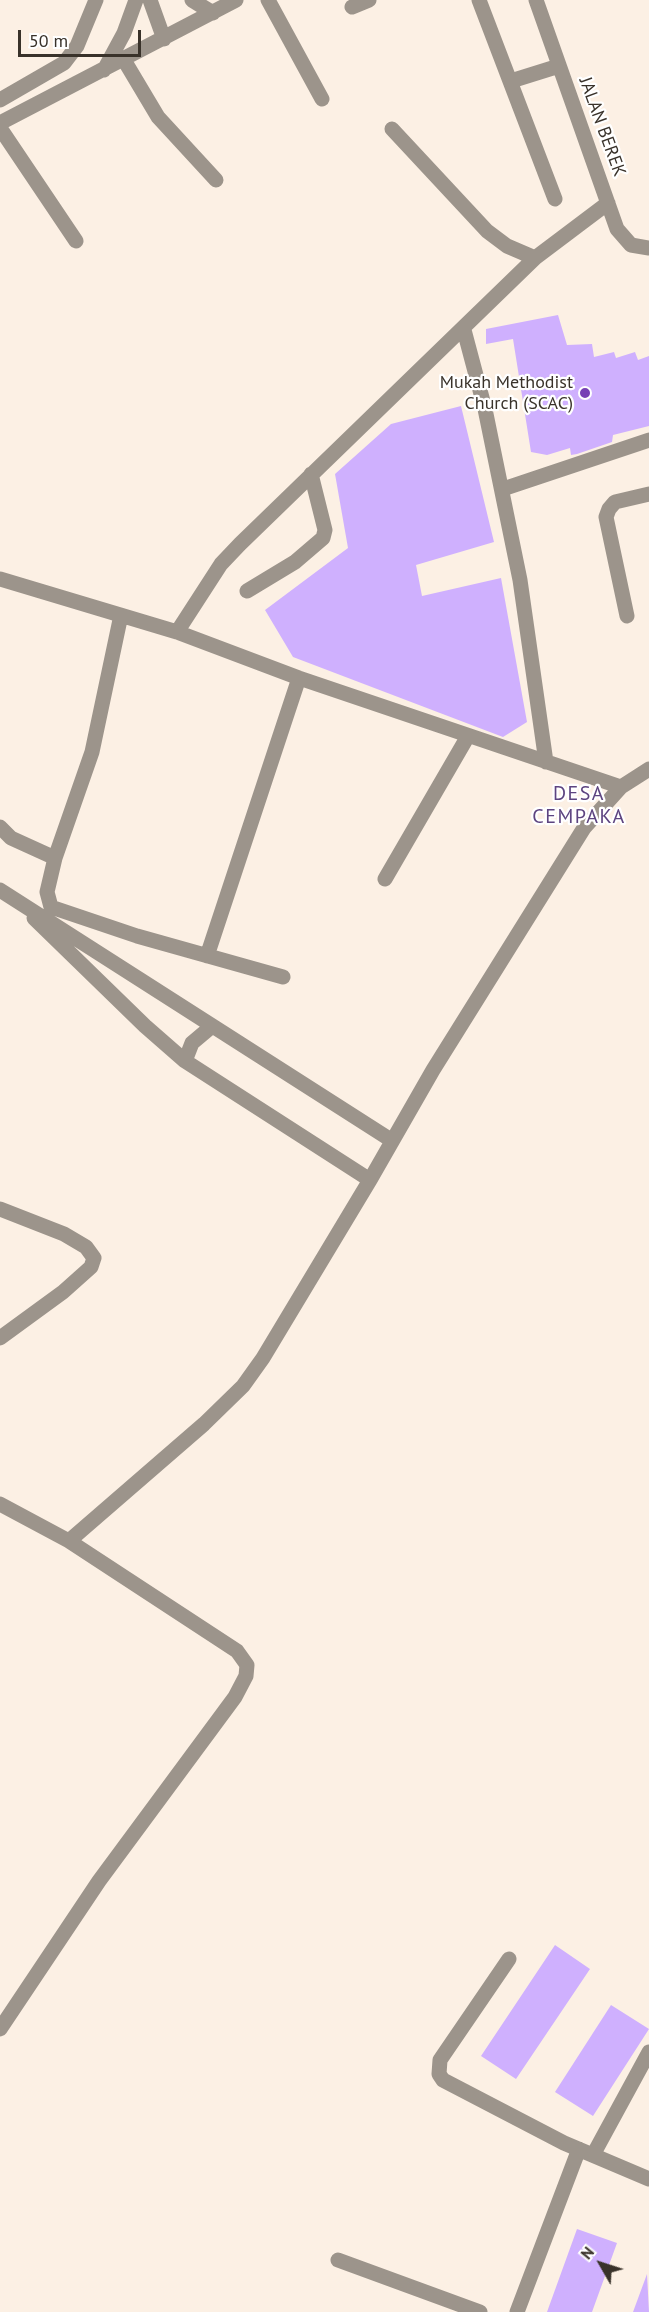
<!DOCTYPE html>
<style>
body{margin:0}
#map{position:relative;width:649px;height:2312px;overflow:hidden;background:#fcf0e4;font-family:"PT Sans",sans-serif}
canvas{display:block}
.north{position:absolute;left:571px;top:2234px;width:60px;height:60px;-webkit-text-stroke:4px #fff;paint-order:stroke;rotate:309deg;font-size:16px;font-weight:700;line-height:24px;text-align:center;color:#39322a}
.north::after{content:'';display:block;margin:auto;width:21px;height:27px;background:#39322a;clip-path:polygon(50% 0,100% 100%,50% 72%,0 100%)}
.scale{position:absolute;left:18px;top:30px;width:123px;height:27px;box-sizing:border-box;border:3px solid #39322a;border-top:0;padding-left:8px;font-size:18px;line-height:21px;white-space:nowrap;color:#39322a;-webkit-text-stroke:4px #fff;paint-order:stroke}
</style>
<div id="map">
<canvas width="649" height="2312"></canvas>
<div class="north">N</div>
<div class="scale">50 m</div>
</div>
<script>
const ctx = document.querySelector('canvas').getContext('2d');
ctx.lineJoin = 'round';
function paint(path, color) { ctx.fillStyle = color; ctx.fill(path, 'evenodd'); }
const shape = rows => new Path2D(rows.map(r => 'M' + r).join(''));
function stroke(path, color, width, dash) { ctx.strokeStyle = color; ctx.lineWidth = width; ctx.lineCap = dash ? 'butt' : 'round'; ctx.setLineDash(dash || []); ctx.stroke(path); }
function label(font, color, halo, rows, align = 'center') {
  ctx.font = font + ' "PT Sans",sans-serif'; ctx.lineWidth = 4.5; ctx.setLineDash([]); ctx.textBaseline = 'middle'; ctx.strokeStyle = halo; ctx.fillStyle = color; for (const [text, x, y, turn = 0] of rows) {
    ctx.save(); ctx.translate(x, y); ctx.rotate((+turn || 0) * Math.PI / 180); ctx.textAlign = isNaN(turn) ? turn : align; if (halo) ctx.strokeText(text, 0, 0); ctx.fillText(text, 0, 0); ctx.restore();
  }
}
paint(shape([
 [558,315,567,345,592,344,594,357,614,352,616,358,635,352,638,360,649,356,649,426,613,435,612,442,577,454,571,455,570,448,547,455,531,452,513,339,486,344,486,329],
 [461,406,494,542,416,565,422,596,501,578,527,722,503,737,293,657,265,610,348,548,335,474,391,424],
 [555,1945,590,1969,516,2079,481,2056],
 [611,2005,649,2029,593,2116,555,2092],
 [577,2229,617,2243,592,2312,547,2312],
 [647,2274,649,2312,633,2312]
]), '#cfb0fe');
stroke(shape([
 [150,0,164,39],
 [192,0,213,13],
 [268,0,322,99],
 [479,0,555,199],
 [536,0,617,229,631,245,649,248],
 [352,7,369,0],
 [124,60,158,117,216,180],
 [104,70,124,33,136,0],
 [511,81,559,66],
 [0,100,64,63,77,46,96,0],
 [0,123,236,0],
 [0,128,76,241],
 [392,129,487,231,507,246,535,258],
 [464,330,485,409,520,580,546,762],
 [503,489,649,440],
 [0,579,177,632,299,678,621,787,584,828,433,1070,370,1180,263,1358,243,1386,204,1424,69,1541,0,1504],
 [247,591,295,562,323,538,325,530,311,474],
 [627,616,606,517,609,509,615,502,649,494],
 [177,632,221,564,240,544,535,258,608,203],
 [621,787,649,769],
 [0,827,11,838,55,858,92,752,121,615],
 [55,858,47,892,51,907,137,936,283,977],
 [385,879,468,736],
 [0,890,391,1140],
 [34,918,145,1026,185,1061,370,1180],
 [207,956,299,678],
 [185,1061,192,1043,211,1027],
 [0,1209,64,1234,86,1247,94,1258,91,1267,63,1292,0,1338],
 [509,1959,440,2060,439,2074,443,2080,564,2143,649,2179],
 [0,2029,99,1881,235,1697,246,1676,247,1665,237,1651,69,1541],
 [593,2155,649,2052],
 [338,2260,480,2312],
 [517,2312,579,2149]
]), '#9c948b', 15);
for (const [x, y, r, color] of [
 [585,393,6,"#773fb5"]
]) { const dot = new Path2D(); dot.arc(x, y, r, 0, 2 * Math.PI); ctx.fillStyle = color; ctx.fill(dot); stroke(dot, '#fff', 2); }
label('18px', '#39322a', '#fff', [
 ["JALAN BEREK",602,127,70]
]);
label('18px', '#39322a', '#fff', [
 ["Mukah Methodist",573,383],
 ["Church (SCAC)",573,404]
], 'right');
ctx.letterSpacing = '1.5px';
label('20px', '#5d4480', '#fff', [
 ["DESA",579,794],
 ["CEMPAKA",579,817]
]);
ctx.letterSpacing = '0px';
</script>
